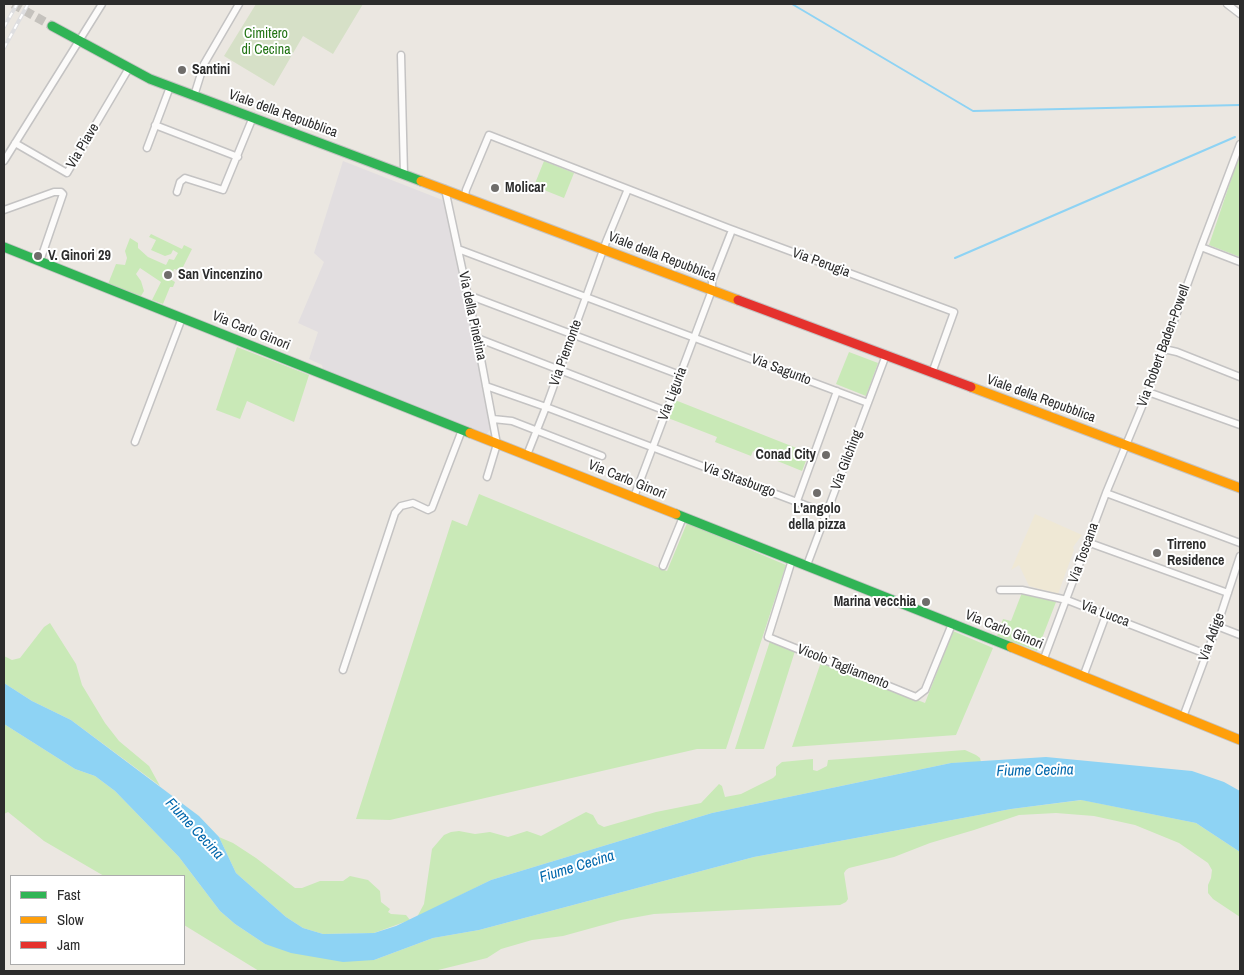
<!DOCTYPE html>
<style>
body{margin:0}
#map{position:relative;width:1244px;height:975px;overflow:hidden;background:#ebe7e1;font-family:"Archivo Narrow",sans-serif}
canvas{display:block}
.frame{position:absolute;inset:0;border:5px solid #2c2c2c;pointer-events:none}
.legend{position:absolute;left:10px;top:875px;width:175px;height:90px;box-sizing:border-box;background:#fff;border:1px solid #ababab;margin:0;padding:6px 9px;list-style:none;font-size:15px;color:#2c2c2c}
.legend li{display:flex;align-items:center;gap:10px;height:25px}
.legend b{width:25px;border:1px solid #ababab}
</style>
<div id="map">
<canvas width="1244" height="975"></canvas>
<div class="frame"></div>
<ul class="legend">
<li><b style="height:6px;background:#30b455"></b>Fast</li>
<li><b style="height:6px;background:#ff9f0a"></b>Slow</li>
<li><b style="height:6px;background:#e5322d"></b>Jam</li>
</ul>
</div>
<script>
const ctx = document.querySelector('canvas').getContext('2d');
ctx.lineJoin = 'round';
function paint(path, color) { ctx.fillStyle = color; ctx.fill(path, 'evenodd'); }
const shape = rows => new Path2D(rows.map(r => 'M' + r).join(''));
function stroke(path, color, width, dash) { ctx.strokeStyle = color; ctx.lineWidth = width; ctx.lineCap = dash ? 'butt' : 'round'; ctx.setLineDash(dash || []); ctx.stroke(path); }
function label(font, color, halo, rows, align = 'center') {
  ctx.font = font + ' "Archivo Narrow",sans-serif'; ctx.lineWidth = 4; ctx.setLineDash([]); ctx.textBaseline = 'middle'; ctx.strokeStyle = halo; ctx.fillStyle = color; for (const [text, x, y, turn = 0] of rows) {
    ctx.save(); ctx.translate(x, y); ctx.rotate((+turn || 0) * Math.PI / 180); ctx.textAlign = isNaN(turn) ? turn : align; if (halo) ctx.strokeText(text, 0, 0); ctx.fillText(text, 0, 0); ctx.restore();
  }
}
paint(shape([
 [343,161,445,201,482,380,490,430,486,435,323,369,322,365,309,359,318,332,298,323,324,262,314,253]
]), '#e2dee0');
paint(shape([
 [1035,514,1082,535,1073,547,1074,550,1058,594,1029,586,1019,565,1011,570]
]), '#efe8d5');
paint(shape([
 [1240,153,1240,257,1209,245],
 [544,161,574,173,564,198,534,186],
 [151,234,182,249,184,245,192,249,181,271,174,269,170,279,175,282,173,287,170,287,163,304,152,300,161,282,140,268,136,274,141,281,144,291,141,296,108,284,116,264,125,265,127,258,125,251,130,238,138,243,138,248,148,257,166,265,169,259,174,260,178,253,173,250,171,254,165,256,151,250,156,240,149,237],
 [237,347,309,375,294,422,247,401,240,419,216,410],
 [849,352,878,363,866,396,836,384],
 [675,400,809,453,802,471,753,451,751,456,715,442,717,437,668,418],
 [479,494,667,571,687,523,786,565,726,749,697,749,390,820,356,819,452,520,467,526],
 [1023,590,1056,602,1037,651,997,636,1003,619,1011,621],
 [50,623,76,664,82,685,105,723,119,741,149,766,160,786,71,720,32,701,4,683,4,656,12,660,20,658,44,627],
 [953,631,993,648,956,735,792,747,821,662,925,703],
 [770,641,795,651,764,749,735,749],
 [4,724,75,769,95,776,115,791,179,857,220,911,235,924,265,944,374,960,433,938,479,930,754,857,1011,809,1082,800,1196,823,1240,852,1240,917,1213,899,1208,893,1208,885,1211,878,1212,870,1208,863,1179,843,1135,825,1094,816,1056,813,1019,815,974,830,930,843,894,857,849,868,846,870,844,873,848,899,846,902,840,905,654,914,621,920,563,936,532,940,501,949,487,958,434,971,259,971,184,925,184,876,104,876,44,841,8,812,4,814],
 [965,750,976,755,980,758,981,762,951,763,712,813,491,880,417,917,424,904,432,849,444,835,451,832,459,831,475,834,490,832,508,837,527,831,541,836,586,812,593,815,598,824,604,827,656,812,701,803,719,784,722,786,725,797,741,794,773,778,776,775,776,767,782,762,813,759,813,770,817,771,827,766,828,760],
 [219,837,233,843,256,858,295,888,302,888,320,881,343,881,350,876,368,880,380,891,381,902,390,909,388,912,391,914,406,915,410,920,374,933,323,934,303,928,286,917,236,873]
]), '#c9e9b7');
paint(shape([
 [256,4,363,4,333,54,303,36,274,86,224,56]
]), '#d6e0c7');
paint(shape([
 [4,683,32,701,71,720,199,816,219,837,236,873,286,917,303,928,323,934,374,933,396,926,491,880,712,813,951,763,1046,757,1192,771,1224,782,1240,791,1240,852,1196,823,1081,800,1011,809,754,857,479,930,433,938,374,960,343,962,291,953,265,944,235,924,220,911,179,857,115,791,95,776,75,769,4,724]
]), '#8ed3f4');
stroke(shape([
 [792,4,973,111,1240,105],
 [955,258,1235,137]
]), '#8ed3f4', 2);
stroke(shape([
 [13,4,52,26]
]), '#c5c2bd', 9, [9, 4.5]);
const street = shape([
 [1227,4,1240,14],
 [401,55,404,174],
 [194,96,204,64,239,4],
 [155,125,238,157],
 [15,143,67,173,129,68],
 [147,148,170,87],
 [4,161,102,4],
 [445,189,477,338,497,444,487,477],
 [177,192,180,182,185,178,223,190,253,117],
 [465,196,466,190,489,135,728,228,954,312,932,373],
 [4,210,54,192,61,192,63,194,40,261],
 [1201,247,1240,262],
 [458,249,868,403],
 [468,295,680,375],
 [477,338,666,411],
 [1164,349,1177,352,1240,377],
 [486,386,546,407,826,513],
 [1148,392,1240,425],
 [493,419,512,421,602,456],
 [135,442,182,318],
 [527,455,546,407,606,242,628,189],
 [1106,493,1240,543],
 [634,497,712,290,712,281,732,230],
 [797,501,837,391],
 [1087,542,1228,593],
 [792,560,768,637,916,697,925,690,952,624],
 [807,565,886,355],
 [663,566,683,517],
 [1000,590,1022,590,1067,600,1206,654],
 [1217,626,1240,635],
 [1043,661,1106,493,1148,392,1201,247,1240,144],
 [343,670,395,513,401,506,413,503,428,510,432,508,462,430],
 [1083,677,1106,615],
 [1183,717,1217,626,1240,556]
]);
const fast = shape([
 [52,26,150,79,421,181],
 [4,247,470,433],
 [676,514,1011,647]
]);
const slow = shape([
 [421,181,738,300],
 [971,387,1240,488],
 [470,433,676,514],
 [1011,647,1240,740]
]);
const jam = shape([
 [738,300,971,387]
]);
stroke(street, '#c4c3c3', 9);
stroke(fast, '#c4c3c3', 11);
stroke(slow, '#c4c3c3', 11);
stroke(jam, '#c4c3c3', 11);
stroke(street, '#fcfbfa', 6);
stroke(fast, '#30b455', 9);
stroke(slow, '#ff9f0a', 9);
stroke(jam, '#e5322d', 9);
const rail = shape([
 [4,27,17,4],
 [4,48,28,4]
]);
stroke(rail, '#dedee0', 4);
stroke(rail, '#fff', 2, [5.5]);
for (const [x, y, r, color] of [
 [182,70,5,"#6f6d6b"],
 [495,188,5,"#6f6d6b"],
 [38,256,5,"#6f6d6b"],
 [168,275,5,"#6f6d6b"],
 [826,455,5,"#6f6d6b"],
 [817,493,5,"#6f6d6b"],
 [1157,553,5,"#6f6d6b"],
 [926,602,5,"#6f6d6b"]
]) { const dot = new Path2D(); dot.arc(x, y, r, 0, 2 * Math.PI); ctx.fillStyle = color; ctx.fill(dot); stroke(dot, '#fff', 2); }
label('14px', '#217313', '#fff', [
 ["Cimitero",266,34],
 ["di Cecina",266,50]
]);
label('bold 14px', '#2c2c2c', '#fff', [
 ["Santini",192,70],
 ["Molicar",505,188],
 ["V. Ginori 29",48,256],
 ["San Vincenzino",178,275],
 ["Conad City",816,455,"right"],
 ["L'angolo",817,509,"center"],
 ["della pizza",817,525,"center"],
 ["Tirreno",1167,545],
 ["Residence",1167,561],
 ["Marina vecchia",916,602,"right"]
], 'left');
label('14px', '#2c2c2c', '#fff', [
 ["Viale della Repubblica",283,114,20],
 ["Via Piave",83,146,-59],
 ["Viale della Repubblica",662,257,21],
 ["Via Perugia",821,263,20],
 ["Via della Pinetina",472,316,78],
 ["Via Carlo Ginori",251,331,22],
 ["Via Robert Baden-Powell",1164,346,-70],
 ["Via Piemonte",566,353,-70],
 ["Via Sagunto",781,370,21],
 ["Via Liguria",673,394,-69],
 ["Viale della Repubblica",1041,399,20],
 ["Via Gilching",847,460,-69],
 ["Via Carlo Ginori",627,480,22],
 ["Via Strasburgo",739,480,20],
 ["Via Toscana",1084,553,-70],
 ["Via Lucca",1105,614,21],
 ["Via Carlo Ginori",1004,630,22],
 ["Via Adige",1212,637,-70],
 ["Vicolo Tagliamento",843,667,22]
]);
label('italic 15px', '#0067ac', '#fff', [
 ["Fiume Cecina",1035,771,-1],
 ["Fiume Cecina",194,829,47],
 ["Fiume Cecina",577,867,-17]
]);
</script>
